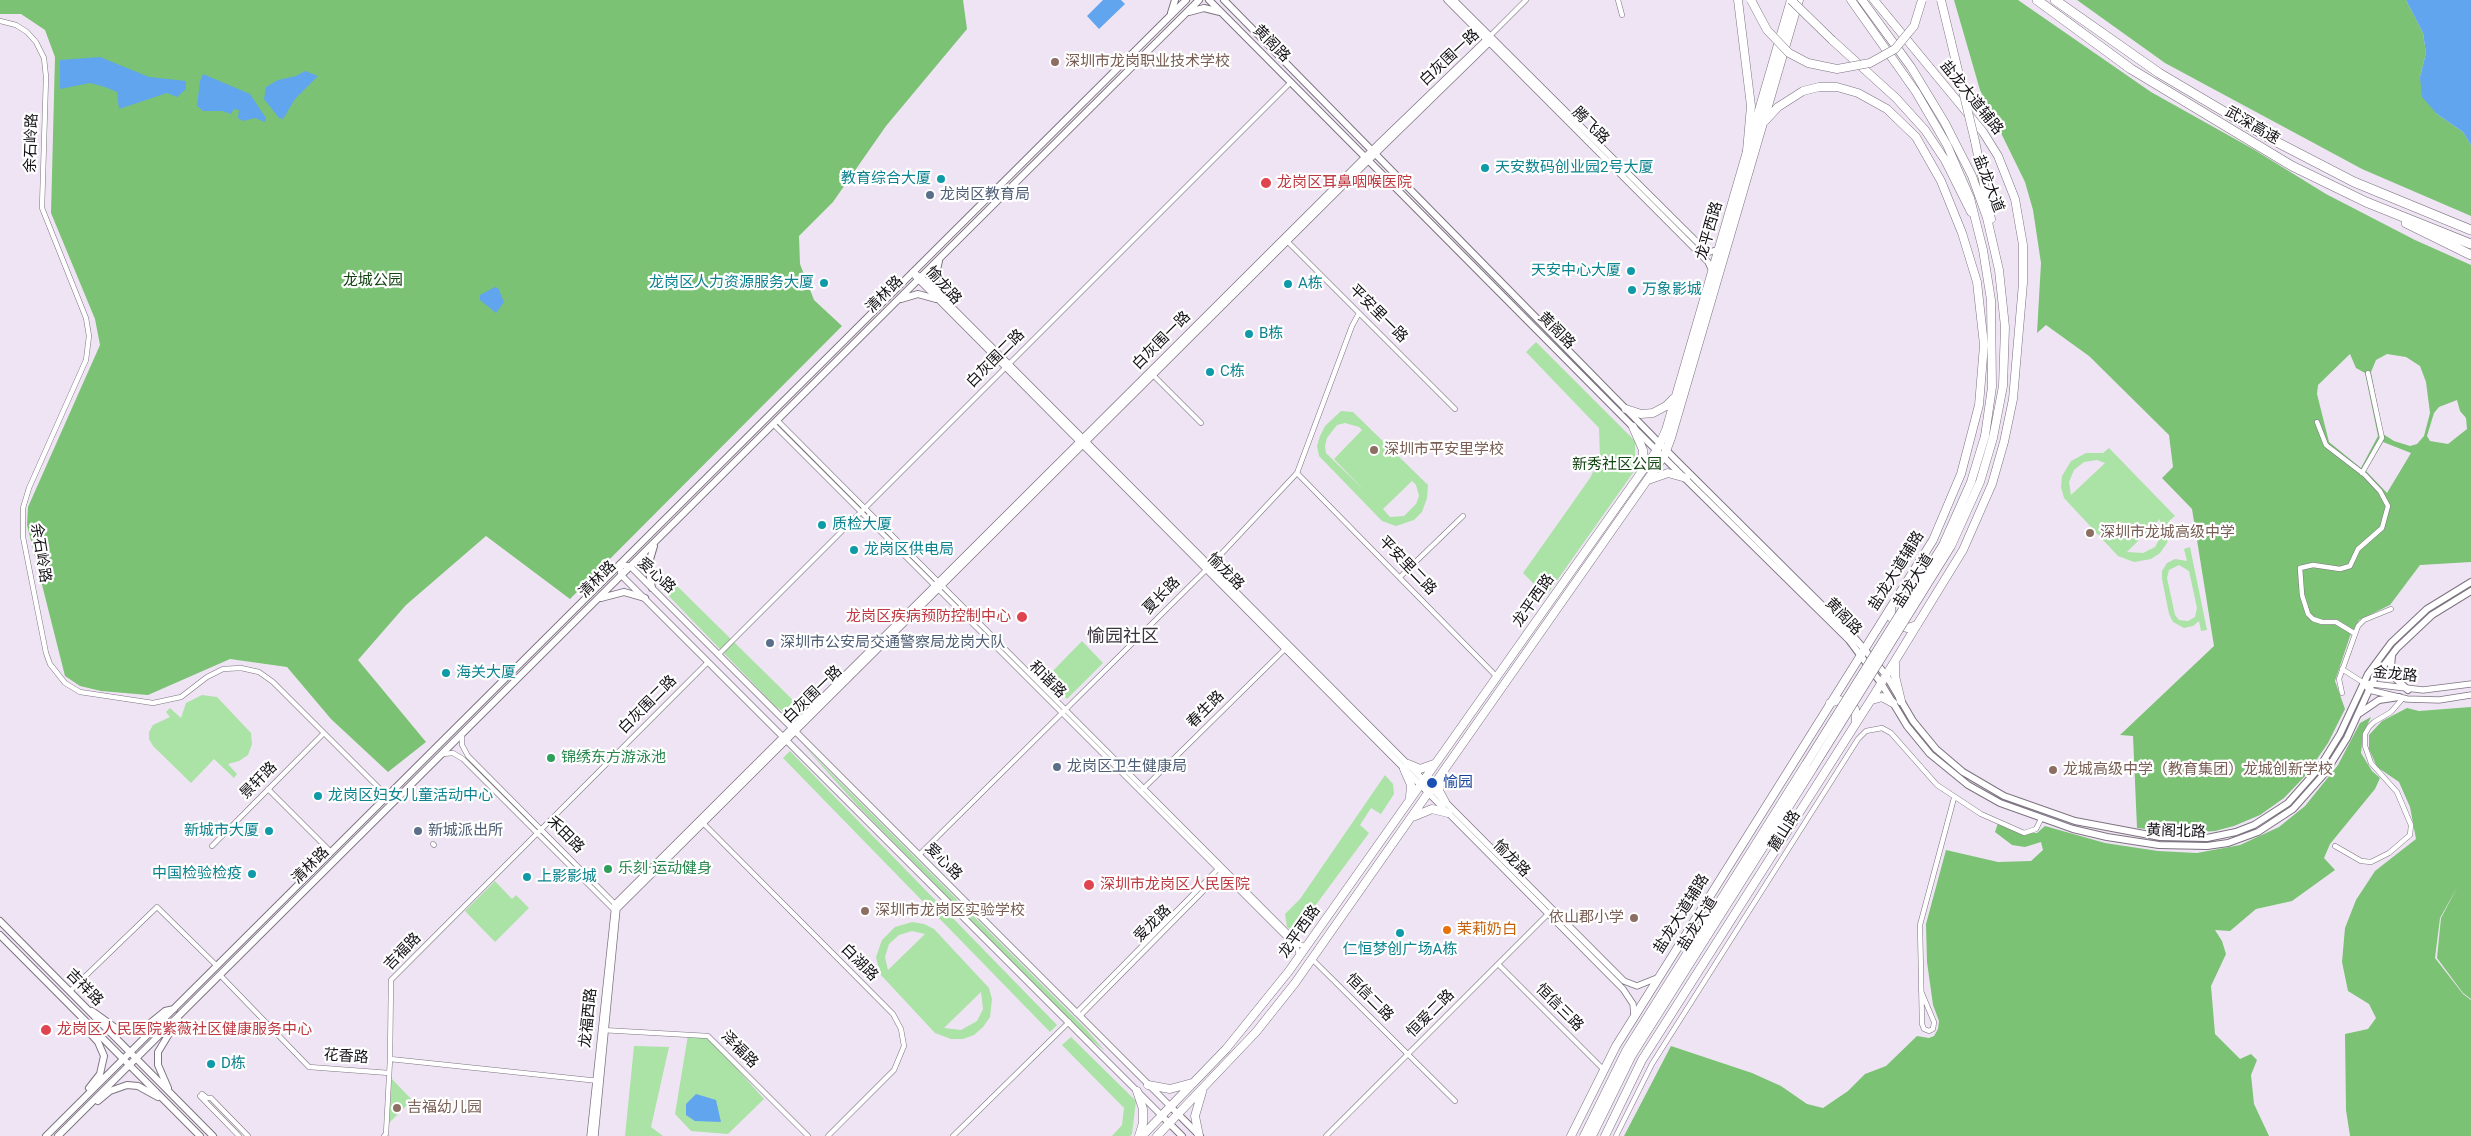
<!DOCTYPE html>
<meta charset="utf-8">
<style>
body{margin:0}
canvas{display:block;background:#efe4f3}
</style>
<canvas width="2471" height="1136"></canvas>
<script>
const ctx = document.querySelector('canvas').getContext('2d');
ctx.lineJoin = 'round';
function paint(path, color) { ctx.fillStyle = color; ctx.fill(path, 'evenodd'); }
const shape = rows => new Path2D(rows.map(r => 'M' + r).join(''));
function stroke(path, color, width, dash) { ctx.strokeStyle = color; ctx.lineWidth = width; ctx.lineCap = dash ? 'butt' : 'round'; ctx.setLineDash(dash || []); ctx.stroke(path); }
function label(font, color, halo, rows, align = 'center') {
  ctx.font = font + ' Roboto,"Noto Sans SC",sans-serif'; ctx.lineWidth = 4.5; ctx.setLineDash([]); ctx.textBaseline = 'middle'; ctx.strokeStyle = halo; ctx.fillStyle = color; for (const [text, x, y, turn = 0] of rows) {
    ctx.save(); ctx.translate(x, y); ctx.rotate((+turn || 0) * Math.PI / 180); ctx.textAlign = isNaN(turn) ? turn : align; if (halo) ctx.strokeText(text, 0, 0); ctx.fillText(text, 0, 0); ctx.restore();
  }
}
paint(shape([
 [1536,342,1635,441,1635,470,1546,596,1523,573,1590,478,1600,458,1599,428,1526,352],
 [1341,411,1353,412,1428,485,1427,498,1422,512,1414,520,1396,526,1382,521,1319,456,1317,446,1320,436,1325,426],
 [1345,423,1359,427,1362,430,1334,459,1364,490,1326,453,1325,446,1327,438,1337,425],
 [1370,438,1416,485,1419,496,1416,504,1404,516,1390,517,1383,509,1412,481],
 [2109,448,2175,516,2169,521,2170,532,2167,543,2160,553,2151,559,2134,562,2118,556,2064,498,2061,487,2062,476,2071,461,2086,453,2103,453],
 [2097,460,2105,463,2071,495,2069,482,2074,470,2084,462],
 [2160,519,2161,536,2155,547,2143,553,2127,552],
 [2190,547,2207,630,2201,631,2199,621,2193,626,2184,628,2173,622,2169,614,2162,579,2162,571,2167,563,2175,559,2187,561,2184,549],
 [2179,565,2189,571,2197,608,2195,617,2188,621,2179,620,2175,615,2167,578,2169,570],
 [674,583,802,709,803,716,791,717,775,706,661,588],
 [1082,641,1103,663,1067,699,1046,678],
 [202,695,217,697,251,733,252,744,248,755,239,761,228,764,237,774,234,778,214,759,191,783,153,746,149,739,149,732,153,725,170,717,166,712,170,708,181,718,186,703],
 [803,745,1085,1028,1105,1051,1081,1032,857,805],
 [790,751,1057,1025,1050,1032,783,758],
 [1385,775,1393,784,1394,794,1381,814,1371,808,1360,825,1369,833,1295,933,1287,927,1285,914,1300,899],
 [495,881,512,899,516,895,529,908,495,942,465,911],
 [912,922,924,924,934,929,989,988,992,999,990,1017,983,1027,974,1035,963,1039,951,1039,935,1033,880,974,876,957,882,940,895,927],
 [912,931,925,934,888,970,885,957,889,944,899,935],
 [981,992,983,1009,977,1021,961,1030,944,1028],
 [688,1035,708,1036,764,1099,728,1134,691,1131,675,1114],
 [1071,1037,1136,1101,1132,1134,1130,1136,1112,1136,1122,1125,1124,1108,1062,1045],
 [634,1046,669,1047,651,1127,663,1136,625,1136],
 [392,1079,412,1100,389,1123]
]), '#abe3a6');
paint(shape([
 [0,0,963,0,967,29,886,126,833,202,799,236,800,264,814,300,842,326,570,599,486,536,406,605,358,660,426,742,388,772,331,719,287,667,230,659,148,695,101,691,80,686,65,676,27,525,28,507,100,345,95,319,51,213,55,57,45,30,21,14,0,14],
 [1954,0,2018,0,2151,92,2253,149,2326,194,2415,240,2471,265,2471,562,2420,565,2390,605,2359,620,2350,636,2335,681,2345,709,2328,743,2306,775,2284,798,2260,815,2234,826,2215,831,2187,833,2137,828,2133,736,2120,735,2214,646,2192,509,2162,478,2173,467,2169,435,2089,356,2046,325,2037,333,2041,263,2033,210,2025,182,1980,90],
 [2350,354,2356,368,2365,373,2378,436,2361,468,2329,442,2317,394,2318,385],
 [2387,354,2406,357,2420,366,2426,382,2430,413,2424,436,2417,444,2410,446,2394,441,2383,434,2371,372,2376,360],
 [2457,400,2460,411,2466,418,2467,429,2448,444,2430,441,2427,436,2434,413,2439,407],
 [2383,442,2411,453,2387,493,2366,471],
 [2077,0,2406,0,2423,33,2426,53,2420,77,2437,114,2463,132,2471,145,2471,216,2362,169,2165,63],
 [2471,707,2471,999,2463,993,2437,958,2441,918,2458,886,2440,918,2435,958,2463,994,2471,1000,2471,1136,2350,1136,2346,1110,2345,1034,2368,1029,2376,1018,2369,1004,2348,991,2342,962,2345,928,2356,900,2375,871,2416,839,2410,807,2399,782,2377,767,2369,749,2369,735,2382,721,2407,708,2419,711],
 [2371,717,2363,734,2361,753,2372,771,2380,778,2375,789,2330,844,2324,858,2335,870,2292,901,2256,909,2230,931,2215,930,2222,941,2226,954,2211,986,2215,1034,2240,1059,2251,1054,2257,1060,2251,1075,2254,1104,2269,1136,1624,1136,1671,1046,1752,1073,1781,1086,1807,1104,1823,1108,1848,1091,1865,1074,1886,1066,1917,1036,1929,1038,1934,1036,1938,1029,1939,1021,1933,1005,1927,962,1926,924,1946,850,1998,862,2031,861,2043,850,2041,842,2025,847,2012,845,1995,832,1998,823,2019,832,2037,833,2045,826,2105,843,2158,851,2197,853,2240,845,2279,827,2305,806,2338,765,2360,723]
]), '#7bc275');
paint(shape([
 [1103,0,1121,0,1125,4,1099,29,1087,16],
 [2406,0,2471,0,2471,145,2463,132,2437,114,2422,97,2420,77,2426,53,2423,33],
 [100,57,149,77,186,81,186,89,177,97,167,93,119,109,117,92,105,87,90,83,60,89,60,60],
 [305,71,318,76,295,99,283,119,279,118,264,99,266,87,278,80,296,76],
 [203,74,250,94,266,118,265,122,255,118,243,121,238,118,239,110,234,109,231,114,222,111,203,111,197,106,200,81],
 [495,287,498,288,504,302,496,313,480,300,480,295],
 [696,1094,716,1100,721,1122,695,1121,686,1115,686,1104]
]), '#61a5ef');
const minor = shape([
 [1618,0,1622,15],
 [0,21,16,25,27,32,36,42,44,58,46,77,42,208,86,318,89,336,86,360,29,488,23,508,23,537,46,653,50,664,65,683,80,692,153,703,181,697,207,677,223,669,241,668,259,672,273,682,387,796],
 [1490,36,1526,0],
 [1286,240,1455,409],
 [1151,373,1201,423],
 [777,420,1300,945,1307,946],
 [2317,422,2326,445,2365,475,2380,491,2388,506,2382,528,2358,549,2350,566,2340,569,2313,565,2300,568,2302,595,2308,614,2313,619,2322,622,2336,622,2354,633],
 [773,424,1297,948,1299,955],
 [1297,473,1497,677],
 [2362,473,2382,438,2368,373],
 [1400,577,1463,516],
 [719,654,1291,82],
 [2342,669,2364,683],
 [2342,693,2339,679,2358,626,2364,620,2391,609],
 [462,736,462,745,468,756,616,905],
 [443,754,453,753,463,759,613,909,616,909],
 [268,789,331,852],
 [1143,789,1287,647],
 [702,822,893,1014,901,1029,904,1046,894,1070,828,1136],
 [433,844,434,845],
 [212,846,324,733],
 [2335,846,2361,861,2371,862,2389,853,2410,835,2411,825,2397,792,2371,763,2365,746,2365,734,2369,727,2374,722,2391,712,2403,698],
 [919,855,1210,566,1297,473,1352,326,1359,313],
 [1312,959,1455,1101],
 [1498,964,1603,1069],
 [220,975,309,1067,389,1073],
 [70,991,157,907,217,966],
 [1921,991,1934,1022,1933,1029,1929,1031,1924,1029,1922,1024,1920,925,1954,798],
 [1076,1013,1218,869,1221,869],
 [1080,1016,1223,871],
 [602,1030,708,1036,808,1136],
 [390,1059,599,1081],
 [202,1094,207,1098,211,1098,248,1136],
 [200,1096,239,1136],
 [384,1136,386,1134,390,1059,391,980,708,662],
 [953,1136,1069,1022],
 [1326,1136,1550,912],
 [1616,1136,1652,1064,1858,739,1866,731,1882,728,1891,733,1937,785,1981,814,2024,833,2036,829,2041,819]
]);
const tertiary = shape([
 [1447,0,1708,262,1712,271],
 [1454,0,1703,248,1710,252,1719,249],
 [913,272,927,282,1624,981,1637,986,1657,978],
 [915,276,1623,989,1633,1004,1634,1016],
 [2471,684,2423,690,2364,683,2369,690,2407,699,2439,700,2471,695],
 [1162,1116,621,575,620,565,630,566,1171,1107],
 [590,1136,615,904,1378,144,1490,36],
 [595,1136,617,909,1363,166,1489,43,1490,36]
]);
const secondary = shape([
 [1209,0,1646,440,1849,640,1881,683,1907,726,1930,754,1968,785,2000,803,2073,829,2107,837,2159,845,2207,846,2228,843,2258,832,2293,809,2325,773,2347,738,2375,677,2397,648,2432,615,2471,591],
 [1224,0,1676,460,1853,636,1886,675,1913,721,1936,749,1963,772,2004,796,2075,821,2160,837,2207,838,2236,832,2254,825,2288,803,2319,768,2340,734,2368,674,2391,643,2427,609,2471,582],
 [1189,12,1204,8,1220,12],
 [1171,13,1175,0],
 [939,261,935,279,941,296],
 [901,299,918,294,936,299],
 [652,588,648,566,654,546],
 [601,598,624,592,645,598],
 [2392,656,2391,666,2394,677,2408,690],
 [2360,713,2379,700,2399,697],
 [0,921,213,1136],
 [0,935,200,1136],
 [92,1011,117,1029,126,1030,144,1028,165,1011,174,1009],
 [82,1019,87,1030,98,1042,104,1056,100,1074,89,1088],
 [168,1088,158,1065,158,1052,178,1019],
 [98,1101,110,1091,127,1085,138,1086,158,1097],
 [1171,1107,1200,1136],
 [1162,1116,1182,1136],
 [46,1136,1186,0],
 [58,1136,1199,0]
]);
const primary = shape([
 [1626,409,1641,414,1653,413,1666,406,1673,399],
 [1633,427,1643,450,1643,470],
 [1651,479,1668,473,1686,478],
 [1891,608,1891,617,1897,625,1907,628,1917,625],
 [1895,664,1895,676,1901,701],
 [1872,700,1882,697,1893,703],
 [1830,703,1839,700,1848,702,1855,709,1856,721],
 [1408,764,1420,769,1434,764],
 [1404,769,1411,785,1410,797],
 [1440,778,1439,791,1445,802],
 [1415,816,1432,809,1448,813],
 [1148,1085,1170,1089,1192,1083],
 [1137,1091,1143,1109,1143,1123,1139,1136],
 [1142,1136,1226,1049,1289,971,1657,450,1666,430,1791,0],
 [1157,1136,1256,1032,1295,983,1664,456,1671,438,1799,0],
 [1199,1136,1195,1116,1202,1092],
 [1571,1136,1616,1046,1933,540,1961,474,1979,405,1984,345,1977,282,1962,233,1941,181,1916,137,1887,109,1858,93,1837,87,1819,87,1803,91,1778,107,1765,121],
 [1605,1136,1642,1060,1874,695,1963,550,1992,484,2004,442,2013,399,2023,283,2023,245,2015,199,1998,156,1983,132,1874,0]
]);
const trunk = shape([
 [1738,0,1751,106,1747,151],
 [1851,0,1916,92,1947,145,1970,198,1983,250,1991,300,1992,387,1985,436],
 [1862,0,1911,67,1945,123,1972,176,1987,218,1999,270,2005,327,2003,386,1993,438],
 [1832,40,1896,98,1925,130,1945,160,1971,212],
 [1975,141,1991,219],
 [1584,1136,1626,1051,1806,764],
 [1592,1136,1632,1055,1813,768]
]);
const motorway = shape([
 [2037,0,2131,69,2292,166,2366,202,2471,244],
 [2055,0,2159,73,2267,137,2354,182,2471,230],
 [2406,223,2471,255]
]);
stroke(minor, '#7d7481', 5.5);
stroke(tertiary, '#7d7481', 7);
stroke(secondary, '#7d7481', 8);
stroke(primary, '#7d7481', 9);
stroke(trunk, '#7d7481', 9);
stroke(motorway, '#7d7481', 10);
stroke(minor, '#fff', 4.5);
stroke(tertiary, '#fff', 5.5);
stroke(secondary, '#fff', 6);
stroke(primary, '#fff', 8);
stroke(trunk, '#fff', 8);
stroke(motorway, '#fff', 9);
const trunkBridge = shape([
 [1751,0,1767,30,1789,53,1808,63,1837,69,1870,63,1895,49,1914,26,1922,0],
 [1791,0,1832,40],
 [1941,0,1975,141],
 [1806,764,1943,545,1971,482,1985,436],
 [1813,768,1951,546,1980,482,1993,438]
]);
stroke(trunkBridge, '#7d7481', 9, []);
stroke(trunkBridge, '#fff', 8);
for (const [x, y, r, color] of [
 [1055,62,5,"#8d6e63"],
 [1485,168,5,"#0f9aa8"],
 [941,179,5,"#0f9aa8"],
 [1266,183,6,"#e0444e"],
 [930,195,5,"#5c6f8a"],
 [1631,271,5,"#0f9aa8"],
 [824,283,5,"#0f9aa8"],
 [1288,284,5,"#0f9aa8"],
 [1632,290,5,"#0f9aa8"],
 [1249,334,5,"#0f9aa8"],
 [1210,372,5,"#0f9aa8"],
 [1374,450,5,"#8d6e63"],
 [822,525,5,"#0f9aa8"],
 [2090,533,5,"#8d6e63"],
 [854,550,5,"#0f9aa8"],
 [1022,617,6,"#e0444e"],
 [770,643,5,"#5c6f8a"],
 [446,673,5,"#0f9aa8"],
 [551,758,5,"#2e9e5b"],
 [1057,767,5,"#5c6f8a"],
 [2053,770,5,"#8d6e63"],
 [1432,783,6,"#1a4fb4"],
 [318,796,5,"#0f9aa8"],
 [269,831,5,"#0f9aa8"],
 [418,831,5,"#5c6f8a"],
 [608,869,5,"#2e9e5b"],
 [252,874,5,"#0f9aa8"],
 [527,877,5,"#0f9aa8"],
 [1089,885,6,"#e0444e"],
 [865,911,5,"#8d6e63"],
 [1634,918,5,"#8d6e63"],
 [1447,930,5,"#e8710a"],
 [1400,933,5,"#0f9aa8"],
 [46,1030,6,"#e0444e"],
 [211,1064,5,"#0f9aa8"],
 [397,1108,5,"#8d6e63"]
]) { const dot = new Path2D(); dot.arc(x, y, r, 0, 2 * Math.PI); ctx.fillStyle = color; ctx.fill(dot); stroke(dot, '#fff', 2); }
label('15px', '#141116', '#fff', [
 ["黄阁路",1271,44,45],
 ["白灰围一路",1450,58,-43],
 ["盐龙大道辅路",1971,98,51],
 ["腾飞路",1590,126,45],
 ["武深高速",2252,126,30],
 ["余石岭路",32,143,-88],
 ["盐龙大道",1988,184,69],
 ["龙平西路",1710,231,-74],
 ["愉龙路",943,286,48],
 ["清林路",885,295,-45],
 ["平安里一路",1378,314,45],
 ["黄阁路",1556,331,45],
 ["白灰围一路",1162,341,-45],
 ["白灰围二路",996,359,-45],
 ["余石岭路",40,553,81],
 ["平安里二路",1407,566,46],
 ["盐龙大道辅路",1897,571,-58],
 ["愉龙路",1225,572,45],
 ["爱心路",656,576,42],
 ["清林路",598,580,-45],
 ["盐龙大道",1914,581,-58],
 ["夏长路",1162,596,-45],
 ["龙平西路",1534,601,-55],
 ["黄阁路",1843,617,46],
 ["金龙路",2395,675,6],
 ["和谐路",1047,680,45],
 ["白灰围一路",813,695,-44],
 ["白灰围二路",648,705,-45],
 ["春生路",1206,710,-45],
 ["景轩路",259,781,-45],
 ["麓山路",1785,831,-58],
 ["黄阁北路",2176,832,2],
 ["禾田路",565,835,45],
 ["愉龙路",1511,859,45],
 ["爱心路",943,862,45],
 ["清林路",311,866,-45],
 ["盐龙大道辅路",1682,914,-58],
 ["爱龙路",1153,924,-45],
 ["盐龙大道",1698,924,-58],
 ["龙平西路",1300,932,-55],
 ["吉福路",403,952,-46],
 ["白湖路",859,963,45],
 ["吉祥路",84,988,45],
 ["恒信二路",1369,998,45],
 ["恒信三路",1559,1008,45],
 ["恒爱二路",1431,1014,-45],
 ["龙福西路",589,1018,-84],
 ["泽福路",739,1050,45],
 ["花香路",346,1057,4]
]);
label('15px', '#785e54', '#fff', [
 ["深圳市龙岗职业技术学校",1065,62],
 ["深圳市平安里学校",1384,450],
 ["深圳市龙城高级中学",2100,533],
 ["龙城高级中学（教育集团）龙城创新学校",2063,770],
 ["深圳市龙岗区实验学校",875,911],
 ["依山郡小学",1624,918,"right"],
 ["吉福幼儿园",407,1108]
], 'left');
label('15px', '#0d838f', '#fff', [
 ["天安数码创业园2号大厦",1495,168],
 ["教育综合大厦",931,179,"right"],
 ["天安中心大厦",1621,271,"right"],
 ["龙岗区人力资源服务大厦",814,283,"right"],
 ["A栋",1298,284],
 ["万象影城",1642,290],
 ["B栋",1259,334],
 ["C栋",1220,372],
 ["质检大厦",832,525],
 ["龙岗区供电局",864,550],
 ["海关大厦",456,673],
 ["龙岗区妇女儿童活动中心",328,796],
 ["新城市大厦",259,831,"right"],
 ["中国检验检疫",242,874,"right"],
 ["上影影城",537,877],
 ["仁恒梦创广场A栋",1400,950,"center"],
 ["D栋",221,1064]
], 'left');
label('15px', '#be3a42', '#fff', [
 ["龙岗区耳鼻咽喉医院",1277,183],
 ["龙岗区疾病预防控制中心",1011,617,"right"],
 ["深圳市龙岗区人民医院",1100,885],
 ["龙岗区人民医院紫薇社区健康服务中心",57,1030]
], 'left');
label('15px', '#4e5e75', '#fff', [
 ["龙岗区教育局",940,195],
 ["深圳市公安局交通警察局龙岗大队",780,643],
 ["龙岗区卫生健康局",1067,767],
 ["新城派出所",428,831]
], 'left');
label('15px', '#124310', '#fff', [
 ["龙城公园",373,281],
 ["新秀社区公园",1617,465]
]);
label('15px', '#27864d', '#fff', [
 ["锦绣东方游泳池",561,758],
 ["乐刻·运动健身",618,869]
], 'left');
label('15px', '#164399', '#fff', [
 ["愉园",1443,783]
], 'left');
label('15px', '#c56008', '#fff', [
 ["茉莉奶白",1457,930]
], 'left');
label('18px', '#3b333f', '#fff', [
 ["愉园社区",1123,637]
]);
</script>
